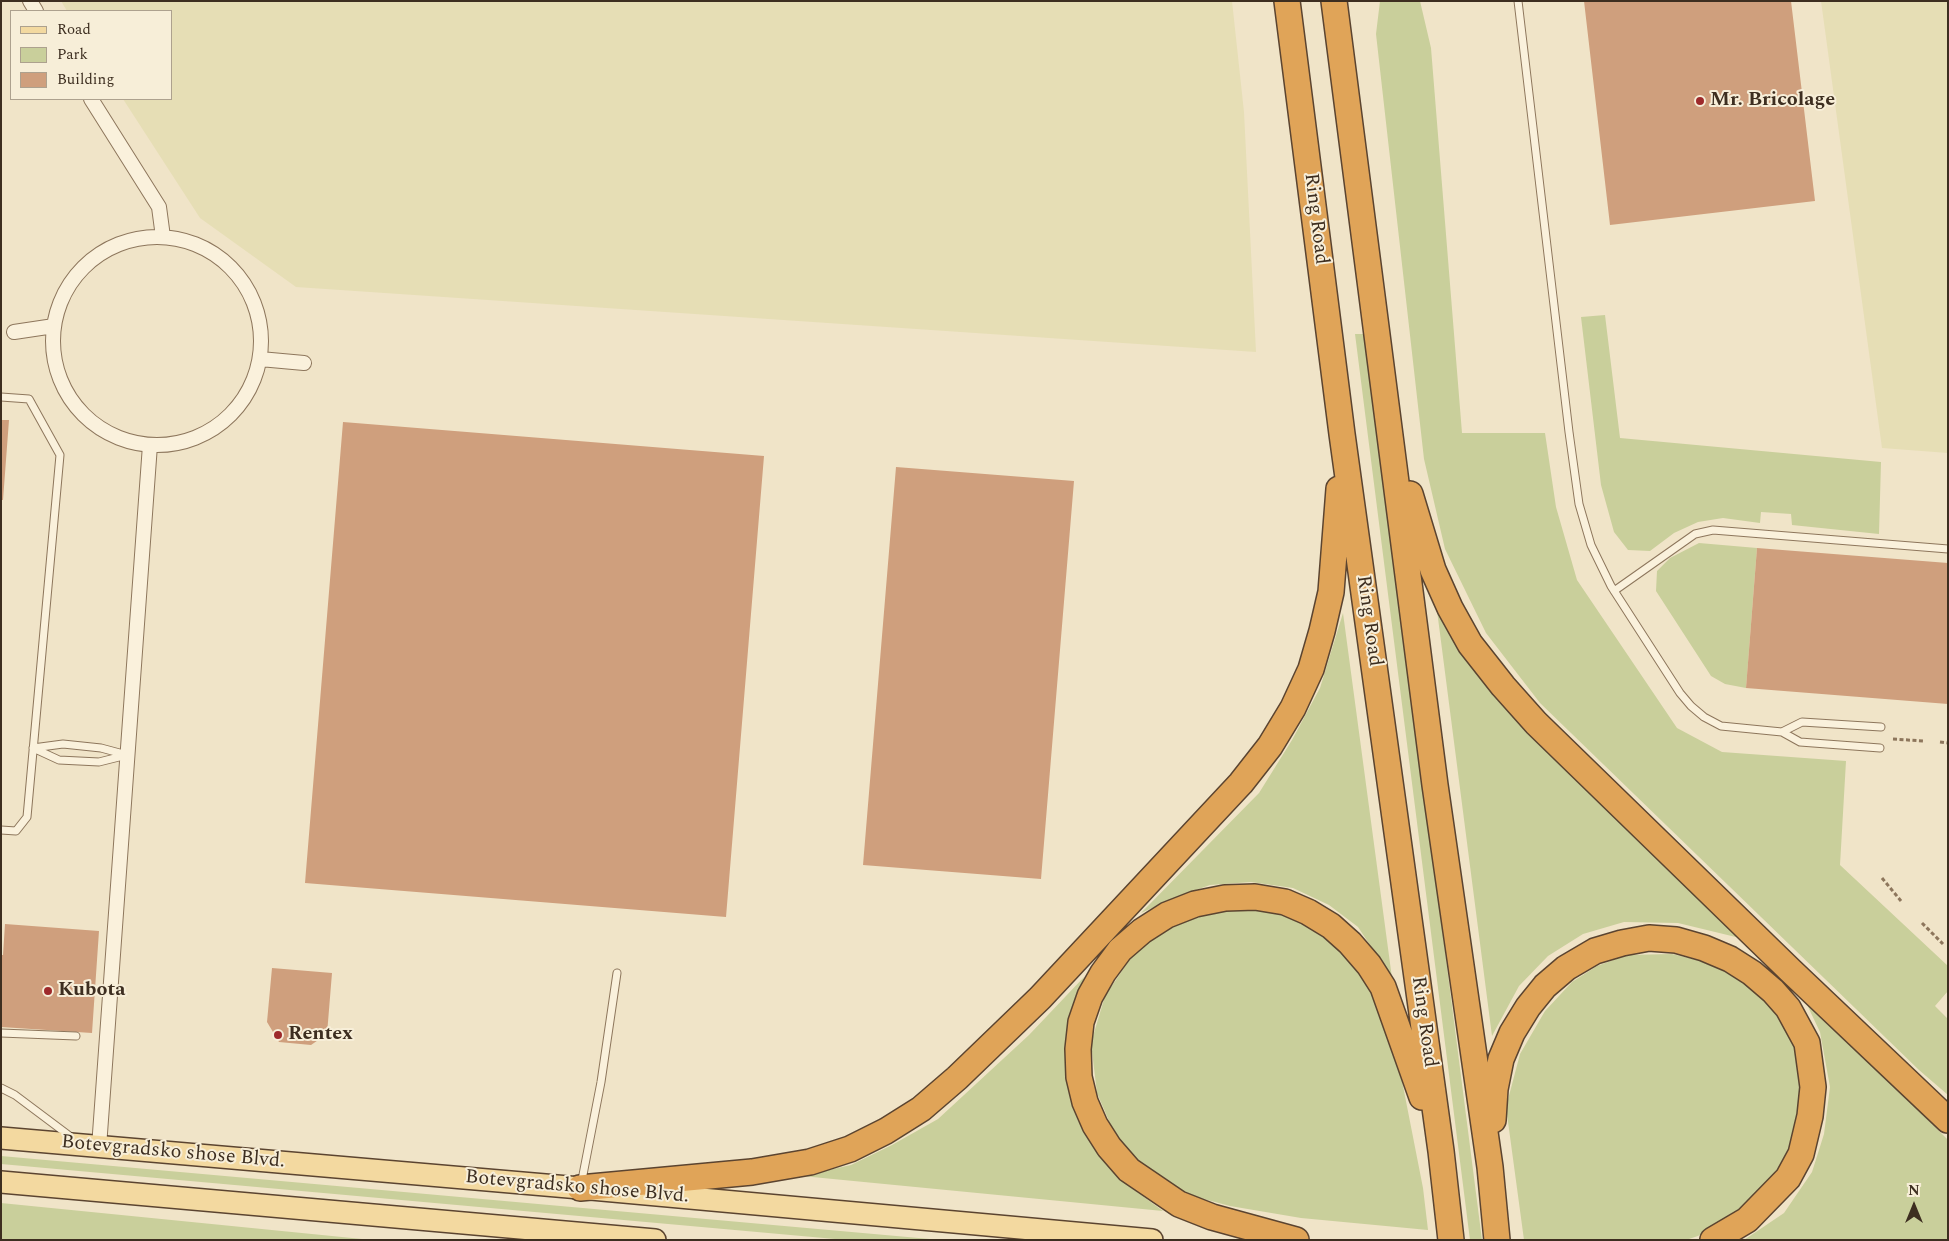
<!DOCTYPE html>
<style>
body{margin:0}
#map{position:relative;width:1949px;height:1241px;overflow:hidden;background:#f0e4c8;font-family:Spectral,serif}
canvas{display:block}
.frame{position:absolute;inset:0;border:2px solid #3d2e20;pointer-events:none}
.legend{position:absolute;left:10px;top:10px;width:162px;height:90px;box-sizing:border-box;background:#f7eed8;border:1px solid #ada18e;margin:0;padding:6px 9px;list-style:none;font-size:15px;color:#3d2e20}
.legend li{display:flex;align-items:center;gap:10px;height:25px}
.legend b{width:25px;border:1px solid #ada18e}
.north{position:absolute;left:1889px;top:1181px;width:50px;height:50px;-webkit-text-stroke:4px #f7eed8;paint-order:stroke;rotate:0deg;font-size:14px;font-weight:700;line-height:20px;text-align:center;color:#3d2e20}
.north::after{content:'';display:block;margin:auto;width:18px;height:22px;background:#3d2e20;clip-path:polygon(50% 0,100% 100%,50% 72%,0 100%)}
</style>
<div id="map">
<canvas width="1949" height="1241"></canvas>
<div class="frame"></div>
<ul class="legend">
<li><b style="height:6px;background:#f3d9a0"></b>Road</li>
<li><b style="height:14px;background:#c9cf9b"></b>Park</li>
<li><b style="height:14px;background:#cf9f7d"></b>Building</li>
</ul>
<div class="north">N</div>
</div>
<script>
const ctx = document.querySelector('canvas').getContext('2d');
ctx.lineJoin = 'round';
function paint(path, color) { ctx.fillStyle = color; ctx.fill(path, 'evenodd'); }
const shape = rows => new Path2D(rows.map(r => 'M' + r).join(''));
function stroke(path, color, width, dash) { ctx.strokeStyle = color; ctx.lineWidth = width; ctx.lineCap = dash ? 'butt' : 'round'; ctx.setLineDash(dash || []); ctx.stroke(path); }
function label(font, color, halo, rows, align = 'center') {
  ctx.font = font + ' Spectral,serif'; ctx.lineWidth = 4; ctx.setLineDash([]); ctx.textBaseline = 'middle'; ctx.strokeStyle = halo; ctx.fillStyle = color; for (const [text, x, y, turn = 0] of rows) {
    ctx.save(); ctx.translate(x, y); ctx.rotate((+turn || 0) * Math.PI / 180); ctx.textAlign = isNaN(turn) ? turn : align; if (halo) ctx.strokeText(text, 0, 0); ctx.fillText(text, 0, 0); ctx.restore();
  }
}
paint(shape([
 [61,1,1232,1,1244,112,1256,352,296,287,200,218,123,99,171,99,171,11,67,11],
 [1821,1,1948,1,1948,453,1882,448]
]), '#e6deb5');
paint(shape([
 [1380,1,1420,1,1431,48,1462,433,1545,433,1556,507,1577,580,1677,728,1722,752,1846,761,1840,865,1948,966,1948,991,1935,1006,1948,1019,1948,1095,1919,1070,1540,703,1486,633,1445,549,1424,459,1376,34],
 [1605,315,1620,438,1881,462,1879,534,1792,525,1791,514,1761,512,1760,523,1723,518,1698,522,1674,533,1650,551,1628,550,1614,532,1601,485,1581,317],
 [1355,334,1366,334,1482,1240,1470,1240],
 [1699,543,1757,548,1746,688,1725,684,1711,676,1656,591,1657,571,1670,558],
 [1435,595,1744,939,1678,923,1624,922,1583,934,1548,956,1519,986,1492,1036],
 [1343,613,1392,978,1358,927,1329,905,1293,888,1251,882,1210,885,1179,896,1141,913,1259,793,1292,740,1320,688],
 [1260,907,1306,922,1344,951,1373,990,1394,1040,1423,1188,1428,1230,1301,1218,1230,1206,1185,1194,1140,1164,1115,1135,1097,1093,1091,1043,1105,996,1132,956,1169,926,1211,909],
 [1672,954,1726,967,1771,1001,1797,1043,1806,1083,1801,1117,1785,1160,1745,1208,1698,1236,1686,1240,1524,1240,1506,1107,1520,1054,1545,1011,1572,982,1597,966,1627,955],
 [1084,977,1071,1020,1067,1071,1078,1118,1099,1154,1122,1181,1163,1211,802,1176,851,1165,892,1145,938,1119,1029,1035],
 [1801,992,1948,1140,1948,1240,1744,1240,1784,1213,1812,1172,1824,1134,1830,1087,1820,1032],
 [1,1156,941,1240,846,1240,1,1164],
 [1,1203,372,1240,1,1240]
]), '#c9cf9b');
paint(shape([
 [1584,1,1791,1,1815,201,1610,225],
 [1,420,9,420,3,500,1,500],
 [343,422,764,456,726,917,305,883],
 [896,467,1074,481,1041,879,863,865],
 [1757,548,1948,563,1948,704,1746,688],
 [5,924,99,931,92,1033,1,1027,1,955,3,955],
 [272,968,332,973,327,1034,311,1045,279,1042,267,1022]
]), '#cf9f7d');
const lane = shape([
 [1518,1,1569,432,1579,504,1591,545,1611,586,1680,693,1691,706,1704,717,1721,726,1782,732],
 [1,397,29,399,60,455,27,817,16,831,1,830],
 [1614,591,1695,534,1713,530,1948,549],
 [63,744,101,748,127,755,99,762,59,760,33,748,63,744],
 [1880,748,1800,742,1782,732,1802,722,1881,727],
 [1,1033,76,1036],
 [1,1088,15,1095,71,1137],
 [581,1185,601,1082,617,973]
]);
const street = shape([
 [30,1,36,11],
 [91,99,159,207,163,237],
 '53 341a104 104 0 1 1 208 0a104 104 0 1 1-208 0Z',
 [14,332,54,326],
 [260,359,304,363],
 [99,1147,150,445]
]);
const primary = shape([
 [1,1138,580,1188,1152,1240],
 [1,1182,655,1240]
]);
const highway = shape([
 [1287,1,1342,434,1441,1151,1451,1240],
 [1334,1,1435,785,1490,1167,1497,1240],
 [1410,494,1433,570,1450,608,1470,644,1503,686,1536,723,1791,971,1948,1120],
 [1493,1120,1495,1089,1501,1059,1512,1033,1528,1007,1545,986,1566,968,1595,951,1622,943,1649,938,1676,940,1704,948,1730,959,1752,973,1773,991,1788,1008,1807,1043,1813,1087,1810,1116,1801,1154,1788,1178,1747,1220,1713,1240],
 [580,1188,752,1172,810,1162,850,1149,886,1131,921,1109,957,1078,1040,998,1241,783,1270,746,1293,708,1311,669,1322,631,1331,592,1339,489],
 [1296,1240,1212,1217,1179,1204,1129,1170,1109,1147,1095,1125,1085,1102,1079,1077,1078,1049,1081,1022,1090,996,1103,973,1120,950,1142,931,1167,915,1195,904,1225,898,1255,897,1285,902,1308,912,1331,926,1350,943,1369,965,1383,987,1422,1097]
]);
stroke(lane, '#8d765c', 9);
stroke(street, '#8d765c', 16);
stroke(primary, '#5b4430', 24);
stroke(highway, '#5b4430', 28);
stroke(shape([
 [1893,739,1923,741],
 [1940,742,1948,743],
 [1882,878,1901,901],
 [1922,923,1943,944]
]), '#8d765c', 3, [4, 2.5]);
stroke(lane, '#faf1dc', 7);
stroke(street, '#faf1dc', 14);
stroke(primary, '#f3d9a0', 21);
stroke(highway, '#e0a458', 25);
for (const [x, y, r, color] of [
 [1700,101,5,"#9e2a2b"],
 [48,991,5,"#9e2a2b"],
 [278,1035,5,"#9e2a2b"]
]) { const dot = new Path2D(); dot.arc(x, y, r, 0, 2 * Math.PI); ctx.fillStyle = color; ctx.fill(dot); stroke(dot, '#f7eed8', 2); }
label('bold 20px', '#3d2e20', '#f7eed8', [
 ["Mr. Bricolage",1710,101],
 ["Kubota",58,991],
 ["Rentex",288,1035]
], 'left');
label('20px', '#3d2e20', '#f7eed8', [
 ["Ring Road",1315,219,83],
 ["Ring Road",1368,621,82],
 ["Ring Road",1423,1022,82],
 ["Botevgradsko shose Blvd.",173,1153,5],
 ["Botevgradsko shose Blvd.",577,1188,5]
]);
</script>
